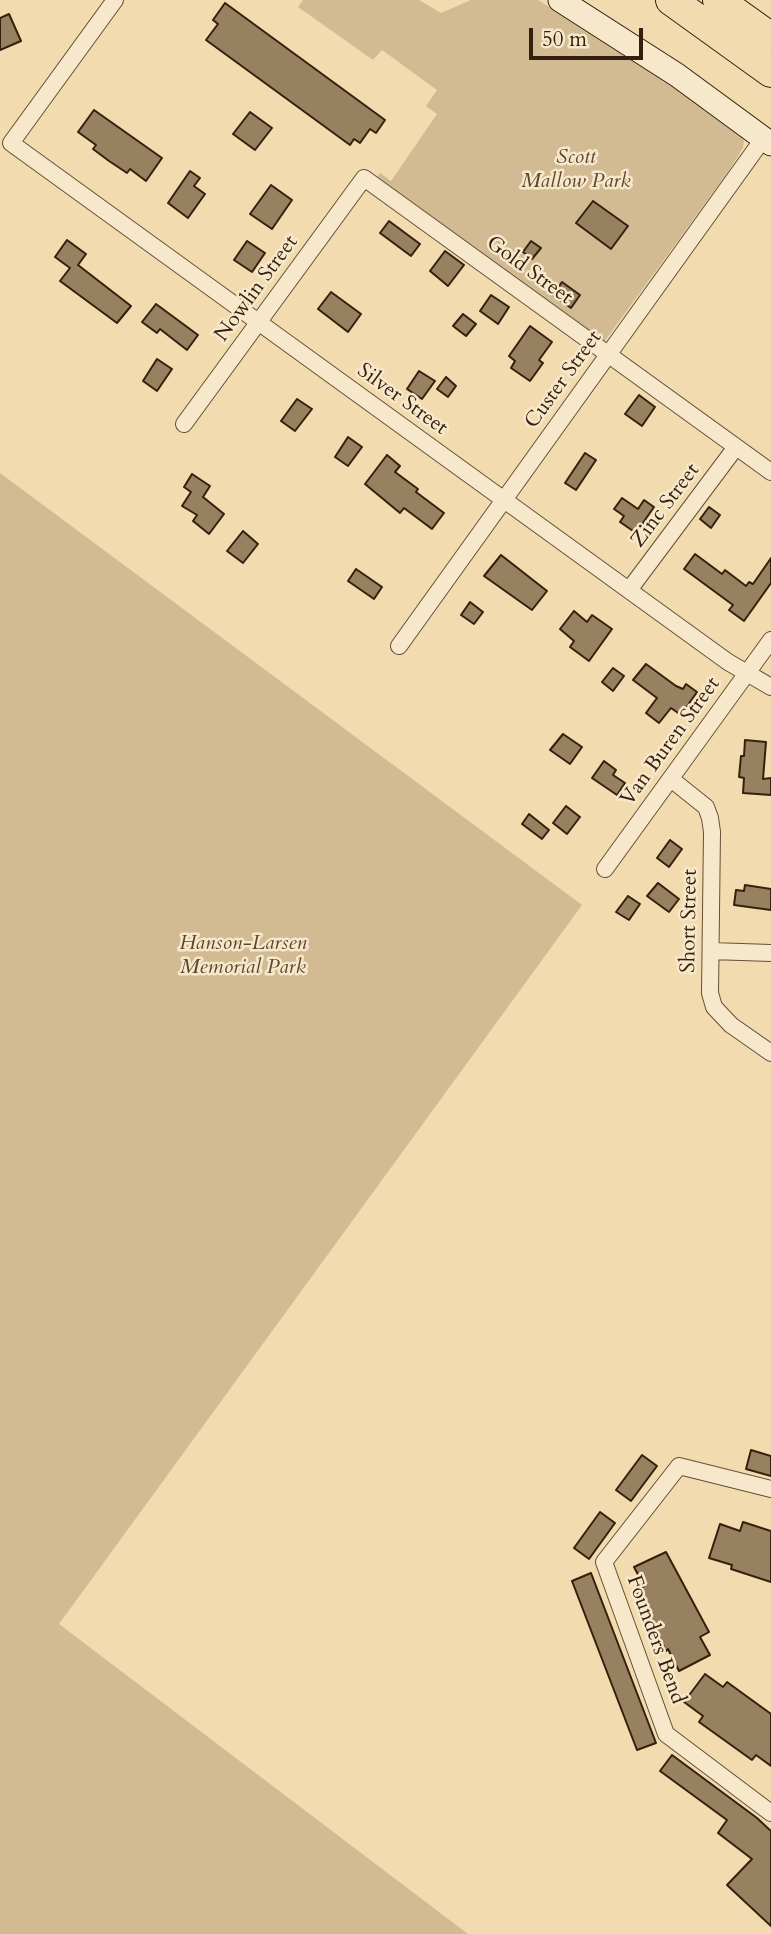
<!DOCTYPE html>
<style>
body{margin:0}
#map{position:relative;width:771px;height:1934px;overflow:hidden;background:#f2dbaf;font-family:Cardo,serif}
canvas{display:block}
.scale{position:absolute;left:529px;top:28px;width:114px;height:32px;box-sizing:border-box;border:4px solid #35200d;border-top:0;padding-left:9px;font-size:21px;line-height:24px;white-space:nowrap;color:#35200d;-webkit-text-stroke:5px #f7e8cb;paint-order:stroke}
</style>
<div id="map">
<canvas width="771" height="1934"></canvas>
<div class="scale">50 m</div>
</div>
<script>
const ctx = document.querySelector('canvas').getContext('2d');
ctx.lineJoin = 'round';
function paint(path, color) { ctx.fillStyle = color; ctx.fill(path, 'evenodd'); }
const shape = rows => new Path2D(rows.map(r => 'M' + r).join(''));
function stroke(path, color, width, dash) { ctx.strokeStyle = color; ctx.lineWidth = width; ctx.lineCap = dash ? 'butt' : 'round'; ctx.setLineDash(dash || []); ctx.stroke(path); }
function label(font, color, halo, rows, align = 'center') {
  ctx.font = font + ' Cardo,serif'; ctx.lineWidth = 5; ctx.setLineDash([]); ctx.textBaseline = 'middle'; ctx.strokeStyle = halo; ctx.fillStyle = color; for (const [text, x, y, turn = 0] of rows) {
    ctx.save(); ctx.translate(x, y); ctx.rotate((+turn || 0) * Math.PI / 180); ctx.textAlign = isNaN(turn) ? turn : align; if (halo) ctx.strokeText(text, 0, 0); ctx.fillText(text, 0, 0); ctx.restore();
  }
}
paint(shape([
 [303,0,419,0,441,13,471,0,538,0,654,73,741,135,744,141,743,148,728,172,604,342,376,179,380,173,391,181,437,114,426,106,437,90,382,50,373,60,298,7],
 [0,473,582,905,59,1624,468,1934,0,1934]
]), '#d2bb93');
const building = shape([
 [225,3,385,120,376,133,370,129,360,143,354,139,350,145,206,40,218,24,213,20,225,3],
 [9,14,21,41,0,50,0,18,9,14],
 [94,110,162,158,146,181,130,169,127,173,109,161,93,149,96,145,78,132,94,110],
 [250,112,272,128,255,150,233,134,250,112],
 [190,171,200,178,194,186,205,194,188,218,168,203,190,171],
 [271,185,292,200,272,229,250,214,271,185],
 [593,201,628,226,611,249,576,223,593,201],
 [389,221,420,244,411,256,380,233,389,221],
 [67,240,86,254,78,265,131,306,117,323,60,281,70,268,55,257,67,240],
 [247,241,265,253,252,272,234,260,247,241],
 [531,241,541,248,532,259,523,252,531,241],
 [445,251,464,265,448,286,430,271,445,251],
 [562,282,580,295,571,308,553,295,562,282],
 [331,292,361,314,348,332,318,309,331,292],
 [491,295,509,307,498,324,480,311,491,295],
 [156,304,198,335,187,350,160,329,157,333,142,322,156,304],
 [463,314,476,324,466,336,453,326,463,314],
 [530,326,552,342,539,360,543,363,530,381,511,368,515,361,509,356,530,326],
 [157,359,172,369,157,391,143,381,157,359],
 [419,371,435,381,422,399,407,389,419,371],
 [446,377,456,386,448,397,437,389,446,377],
 [639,395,655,407,642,426,625,414,639,395],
 [297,399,312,409,295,431,281,421,297,399],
 [348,437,362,447,348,466,335,457,348,437],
 [585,453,596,460,576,490,565,483,585,453],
 [387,455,400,466,395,472,418,489,416,492,444,513,432,529,404,508,400,513,365,484,387,455],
 [192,474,210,486,203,497,224,514,209,534,193,521,197,515,182,506,191,492,184,487,192,474],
 [622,498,638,509,644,500,654,507,636,533,620,522,624,516,614,509,622,498],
 [709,507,720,515,711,528,700,519,709,507],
 [243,531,258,544,243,563,227,551,243,531],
 [695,554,722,574,725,570,746,586,749,582,753,584,771,558,771,583,744,621,729,610,733,605,684,569,695,554],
 [501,555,547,591,532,610,484,576,501,555],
 [356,569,382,587,374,599,348,581,356,569],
 [470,602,483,612,474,624,461,615,470,602],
 [574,611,587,622,592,615,612,629,589,661,570,647,574,641,560,629,574,611],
 [646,664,676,686,683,689,686,684,697,692,681,715,671,708,659,723,646,713,657,698,633,680,646,664],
 [613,668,624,676,613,691,602,682,613,668],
 [563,734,582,747,570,764,550,750,563,734],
 [745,740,766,742,763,779,771,778,771,795,743,793,744,778,739,777,741,756,744,756,745,740],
 [604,761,616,770,613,775,625,783,617,795,592,778,604,761],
 [566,806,580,817,567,834,553,823,566,806],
 [529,814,549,830,542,839,522,824,529,814],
 [670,840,682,849,669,867,657,858,670,840],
 [658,883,679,899,669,912,647,896,658,883],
 [745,885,771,889,771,910,734,905,736,890,744,891,745,885],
 [628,896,640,904,629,920,616,912,628,896],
 [751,1450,771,1456,771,1476,746,1469,751,1450],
 [642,1455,657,1466,631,1501,616,1490,642,1455],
 [600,1512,615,1523,589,1559,574,1548,600,1512],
 [743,1522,771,1531,771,1582,731,1569,732,1565,709,1558,720,1524,740,1531,743,1522],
 [666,1552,709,1632,700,1637,710,1655,679,1671,668,1649,666,1651,636,1591,644,1586,634,1567,666,1552],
 [591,1573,656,1743,637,1750,572,1581,591,1573],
 [705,1674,723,1687,727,1682,771,1714,771,1766,756,1755,752,1760,699,1722,703,1716,684,1702,705,1674],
 [672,1755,757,1818,771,1831,771,1926,727,1885,752,1859,718,1833,727,1820,660,1771,672,1755]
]);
paint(building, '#978161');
stroke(building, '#35200d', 2);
const street = shape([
 [115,0,11,143,728,662,771,687],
 [184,424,364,178,771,472],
 [629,590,736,447],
 [399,646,763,139],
 [671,779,706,807,710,818,712,832,710,993,714,1007,731,1025,771,1053],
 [605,869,771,640],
 [711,951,771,953],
 [771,1489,679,1466,604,1562,666,1734,771,1813]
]);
const secondary = shape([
 [560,0,677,75,771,144]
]);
const highway = shape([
 [671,0,771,72],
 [718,0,771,38]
]);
stroke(street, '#644f36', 18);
stroke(secondary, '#35200d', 25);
stroke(highway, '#35200d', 32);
stroke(street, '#f7e8cb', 16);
stroke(secondary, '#f7e8cb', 23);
stroke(highway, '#f2dbaf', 30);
label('italic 21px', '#5c472e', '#f7e8cb', [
 ["Scott",576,158],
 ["Mallow Park",576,182],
 ["Hanson-Larsen",243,944],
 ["Memorial Park",243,968]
]);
label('21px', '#35200d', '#f7e8cb', [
 ["Gold Street",529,271,36],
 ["Nowlin Street",257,289,-54],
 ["Custer Street",564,380,-54],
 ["Silver Street",402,400,36],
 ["Zinc Street",666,506,-53],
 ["Van Buren Street",671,742,-54],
 ["Short Street",690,921,-89],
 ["Founders Bend",655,1640,70]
]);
</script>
